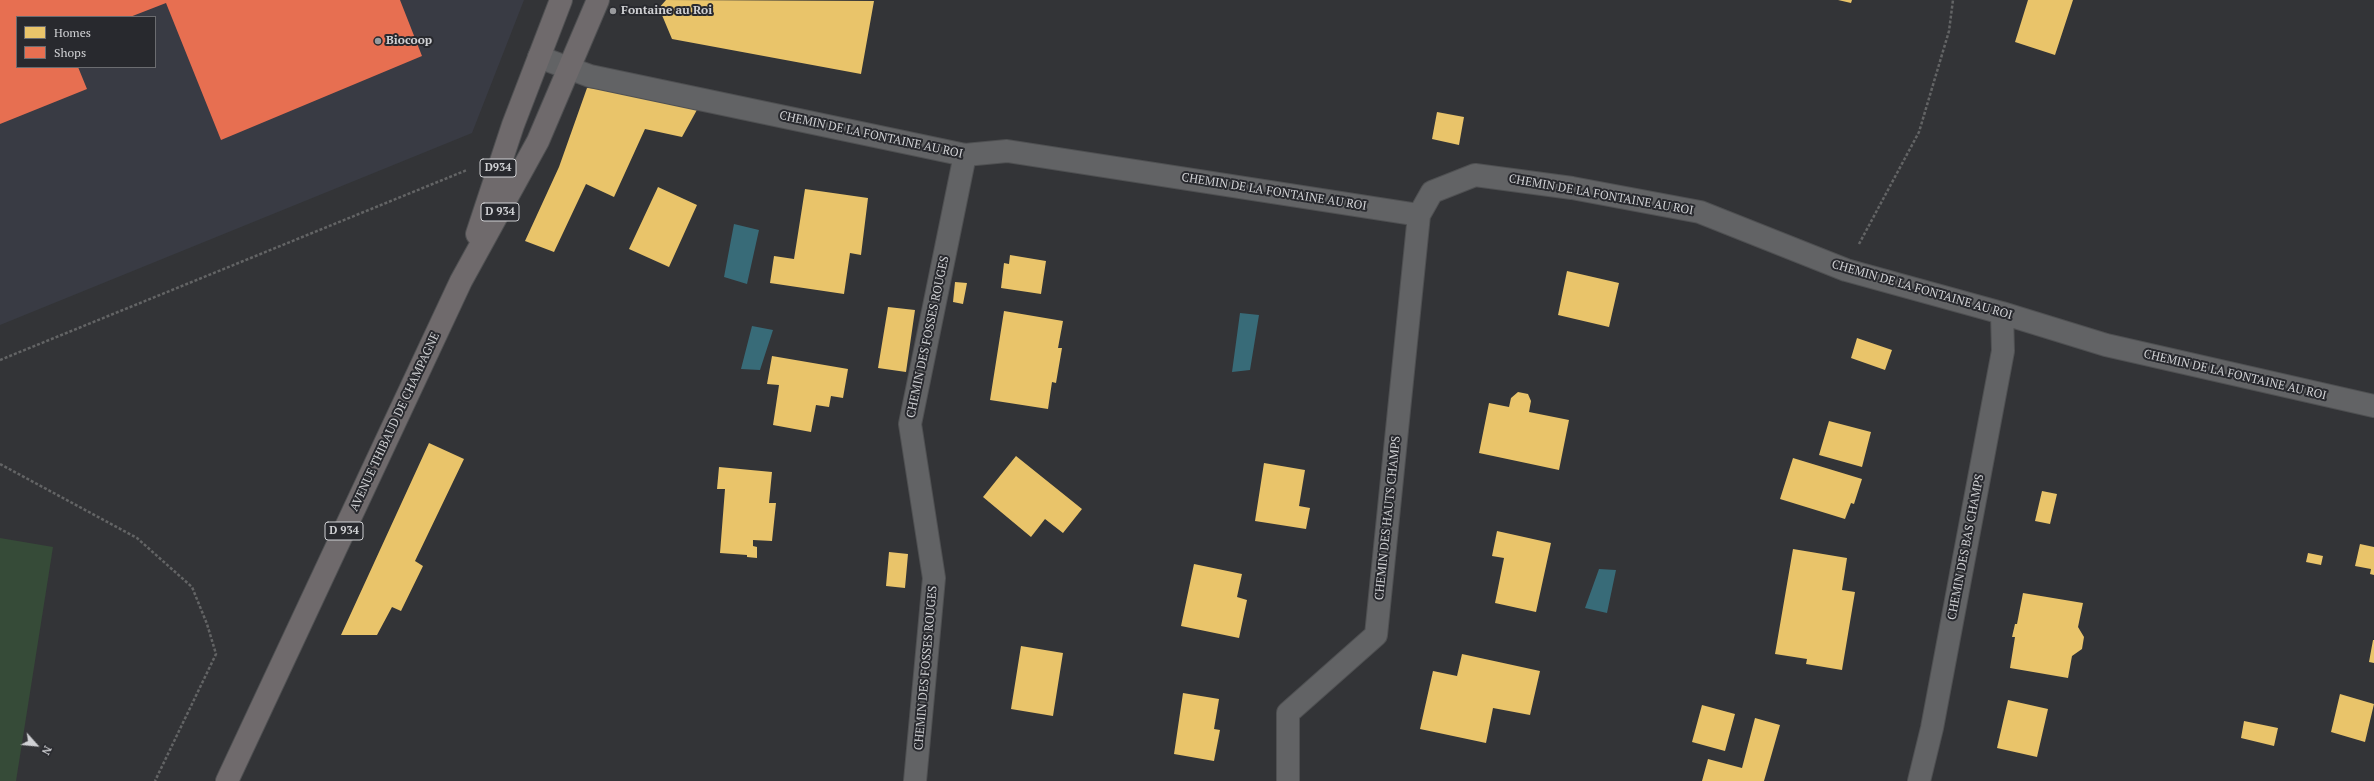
<!DOCTYPE html>
<style>
body{margin:0}
#map{position:relative;width:2374px;height:781px;overflow:hidden;background:#333437;font-family:"PT Serif",serif}
canvas{display:block}
.legend{position:absolute;left:16px;top:16px;width:140px;height:52px;box-sizing:border-box;background:#28292e;border:1px solid #6b6c70;margin:0;padding:5px 7px;list-style:none;font-size:12px;color:#d0d1d4}
.legend li{display:flex;align-items:center;gap:8px;height:20px}
.legend b{width:20px;border:1px solid #6b6c70}
.north{position:absolute;left:16px;top:725px;width:40px;height:40px;-webkit-text-stroke:3px #28292e;paint-order:stroke;rotate:117deg;font-size:11px;font-weight:700;line-height:16px;text-align:center;color:#d0d1d4}
.north::after{content:'';display:block;margin:auto;width:14px;height:18px;background:#d0d1d4;clip-path:polygon(50% 0,100% 100%,50% 72%,0 100%)}
</style>
<div id="map">
<canvas width="2374" height="781"></canvas>
<ul class="legend">
<li><b style="height:11px;background:#e9c46a"></b>Homes</li>
<li><b style="height:11px;background:#e76f51"></b>Shops</li>
</ul>
<div class="north">N</div>
</div>
<script>
const ctx = document.querySelector('canvas').getContext('2d');
ctx.lineJoin = 'round';
function paint(path, color) { ctx.fillStyle = color; ctx.fill(path, 'evenodd'); }
const shape = rows => new Path2D(rows.map(r => 'M' + r).join(''));
function stroke(path, color, width, dash) { ctx.strokeStyle = color; ctx.lineWidth = width; ctx.lineCap = dash ? 'butt' : 'round'; ctx.setLineDash(dash || []); ctx.stroke(path); }
function label(font, color, halo, rows, align = 'center') {
  ctx.font = font + ' "PT Serif",serif'; ctx.lineWidth = 4; ctx.setLineDash([]); ctx.textBaseline = 'middle'; ctx.strokeStyle = halo; ctx.fillStyle = color; for (const [text, x, y, turn = 0] of rows) {
    ctx.save(); ctx.translate(x, y); ctx.rotate((+turn || 0) * Math.PI / 180); ctx.textAlign = isNaN(turn) ? turn : align; if (halo) ctx.strokeText(text, 0, 0); ctx.fillText(text, 0, 0); ctx.restore();
  }
}
paint(shape([
 [0,0,524,0,472,133,0,325],
 [17,17,155,17,155,67,17,67]
]), '#393b44');
paint(shape([
 [0,538,53,547,16,781,0,781]
]), '#364b38');
paint(shape([
 [734,224,759,230,747,284,724,277],
 [1240,313,1259,315,1250,370,1232,372],
 [752,326,773,330,760,370,741,369],
 [1599,569,1616,570,1607,613,1585,608]
]), '#386b78');
paint(shape([
 [666,0,874,1,861,74,672,39,659,8],
 [1838,0,1852,0,1851,3],
 [2028,0,2073,0,2055,55,2015,42],
 [587,88,607,89,698,108,682,137,645,129,614,197,586,184,554,252,525,241,559,167],
 [1437,112,1464,117,1459,145,1432,139],
 [658,187,697,205,669,267,629,249],
 [805,189,868,198,861,255,850,253,844,294,770,283,774,256,794,259],
 [1010,255,1046,261,1041,294,1001,288,1004,263,1009,264],
 [1567,271,1619,283,1609,327,1558,315],
 [955,282,967,283,963,304,953,302],
 [888,307,915,310,906,372,878,368],
 [1004,311,1063,321,1058,348,1062,348,1056,383,1052,382,1048,409,990,400],
 [1857,338,1892,350,1885,370,1851,358],
 [772,356,848,369,843,398,831,396,829,407,816,405,811,432,773,425,779,385,767,384],
 [1518,392,1528,394,1531,401,1529,412,1569,420,1559,470,1479,453,1489,403,1509,407,1511,398],
 [1829,421,1871,432,1862,467,1819,455],
 [429,443,464,459,415,561,423,566,401,611,392,607,377,635,341,635],
 [1016,456,1082,509,1063,533,1045,519,1031,537,983,497],
 [1793,458,1862,479,1854,504,1851,503,1845,519,1780,499],
 [1264,463,1305,470,1299,506,1310,508,1306,529,1255,521],
 [719,467,772,472,769,503,776,503,772,541,753,540,753,546,757,547,757,558,747,557,747,555,720,553,725,489,717,489],
 [2042,491,2057,494,2050,524,2035,521],
 [1497,531,1551,543,1536,612,1495,603,1504,558,1492,556],
 [2360,544,2374,547,2374,575,2370,574,2371,569,2355,566],
 [1793,549,1847,558,1842,590,1855,592,1842,670,1806,664,1807,659,1775,654],
 [889,552,908,554,905,588,886,586],
 [2308,553,2323,556,2321,565,2306,562],
 [1194,564,1242,574,1237,597,1247,600,1239,638,1181,626],
 [2023,593,2083,603,2078,627,2084,637,2082,649,2072,656,2068,678,2010,668,2015,637,2012,637,2015,624,2017,624],
 [2373,640,2374,640,2374,663,2369,662],
 [1021,646,1063,653,1053,716,1011,709],
 [1462,654,1540,671,1530,715,1493,708,1486,743,1420,729,1433,671,1457,676],
 [1183,693,1219,699,1214,729,1220,730,1214,761,1174,754],
 [2340,694,2374,704,2365,742,2331,732],
 [2008,700,2048,709,2037,757,1997,748],
 [1702,705,1735,714,1725,751,1692,742],
 [1755,718,1780,725,1764,781,1702,781,1708,759,1742,768],
 [2244,721,2278,728,2274,746,2241,738]
]), '#e9c46a');
paint(shape([
 [0,0,400,0,422,56,221,140,166,3,130,17,17,17,17,67,78,67,87,89,0,124]
]), '#e76f51');
const minor = shape([
 [539,57,590,76,965,155,1007,151,1419,215,1432,192,1475,175,1572,188,1700,212,1846,270,2002,313,2106,345,2374,406],
 [915,781,934,578,910,424,965,155],
 [1288,781,1288,713,1376,635,1419,215],
 [1919,781,1932,728,2003,351,2002,313]
]);
const primary = shape([
 [477,234,513,125,561,0],
 [227,781,461,281,538,141,598,0]
]);
stroke(minor, '#4f5052', 24);
stroke(primary, '#4f5052', 24);
stroke(shape([
 [1859,244,1919,132,1949,31,1953,0],
 [0,360,467,170],
 [0,464,137,538,192,587,207,624,216,654,155,781]
]), '#636465', 2.5, [3, 2]);
stroke(minor, '#626365', 22);
stroke(primary, '#6f6a6c', 22);
for (const [x, y, r, color] of [
 [613,11,4,"#999a9d"],
 [378,41,4,"#999a9d"]
]) { const dot = new Path2D(); dot.arc(x, y, r, 0, 2 * Math.PI); ctx.fillStyle = color; ctx.fill(dot); stroke(dot, '#28292e', 1.5); }
for (const [x, y, w] of [
 [498,168,36],
 [500,212,38],
 [344,531,38]
]) { const box = new Path2D(); box.roundRect(x - w / 2, y - 9, w, 18, 3); ctx.fillStyle = '#28292e'; ctx.fill(box); stroke(box, '#d0d1d4', 1); }
label('bold 11px', '#d0d1d4', null, [
 ["D934",498,168],
 ["D 934",500,212],
 ["D 934",344,531]
]);
label('bold 12px', '#d0d1d4', '#28292e', [
 ["Fontaine au Roi",621,11],
 ["Biocoop",386,41]
], 'left');
label('12px', '#d0d1d4', '#28292e', [
 ["CHEMIN DE LA FONTAINE AU ROI",871,135,12],
 ["CHEMIN DE LA FONTAINE AU ROI",1274,192,9],
 ["CHEMIN DE LA FONTAINE AU ROI",1601,195,10],
 ["CHEMIN DE LA FONTAINE AU ROI",1922,290,16],
 ["CHEMIN DES FOSSES ROUGES",928,337,-78],
 ["CHEMIN DE LA FONTAINE AU ROI",2235,375,13],
 ["AVENUE THIBAUD DE CHAMPAGNE",395,422,-65],
 ["CHEMIN DES HAUTS CHAMPS",1388,518,-84],
 ["CHEMIN DES BAS CHAMPS",1966,547,-79],
 ["CHEMIN DES FOSSES ROUGES",926,668,-85]
]);
</script>
